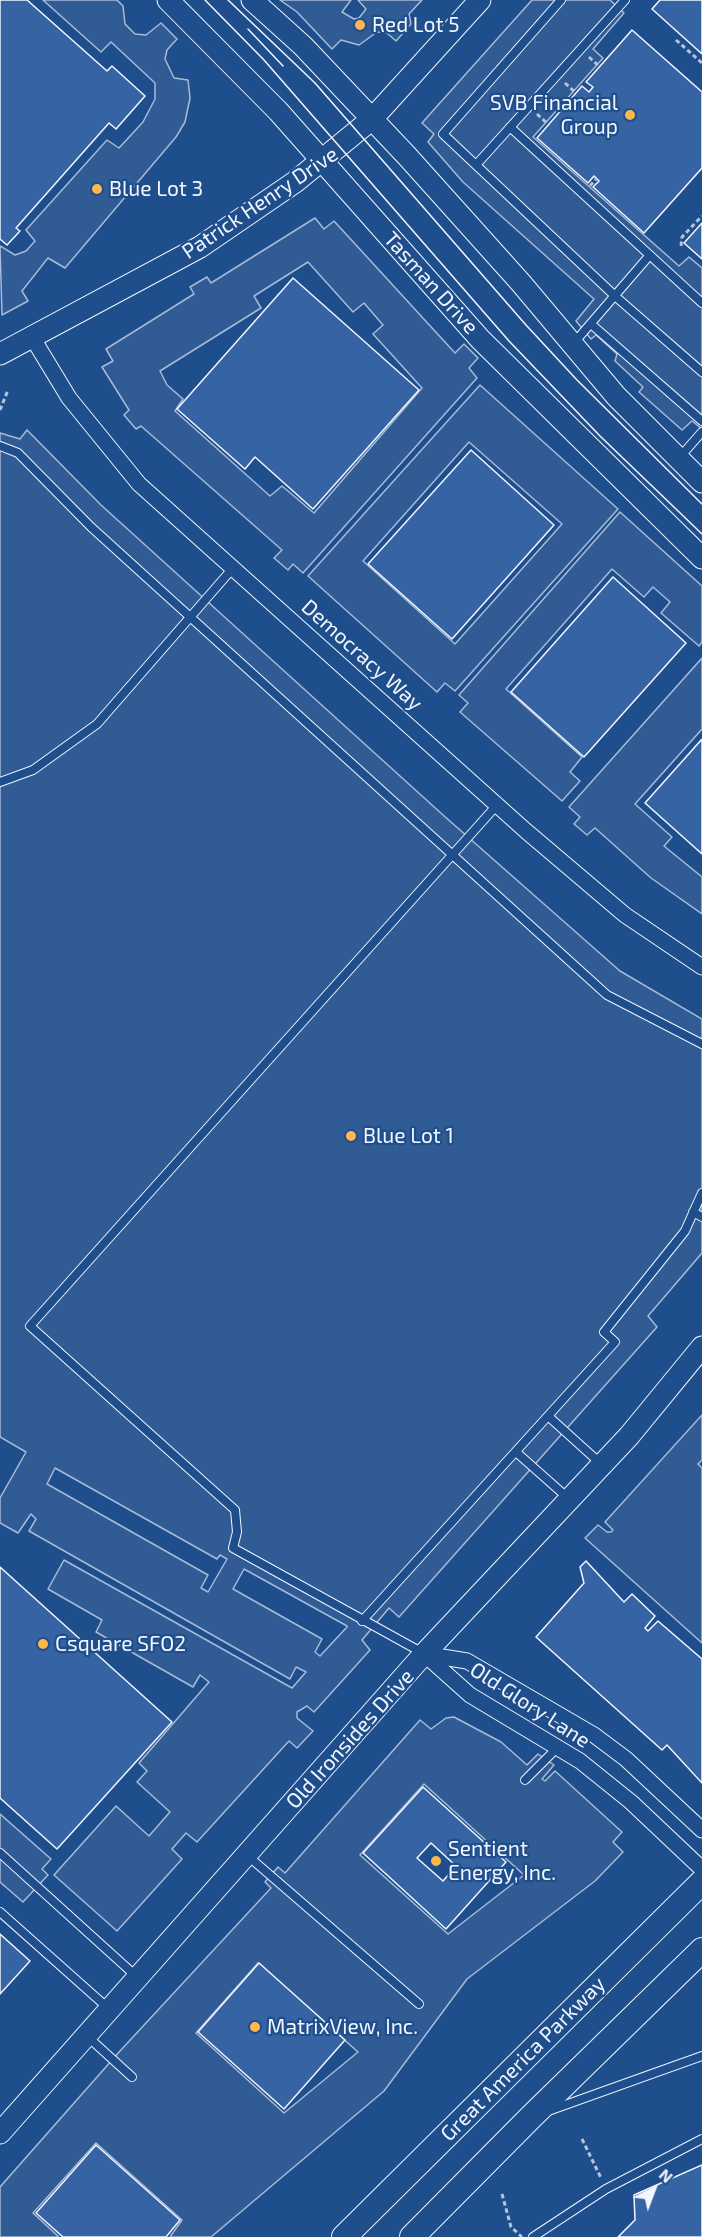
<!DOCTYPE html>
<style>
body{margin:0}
#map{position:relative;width:702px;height:2237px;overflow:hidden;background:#1f4e8c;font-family:"Exo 2",sans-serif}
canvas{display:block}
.north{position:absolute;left:624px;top:2159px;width:60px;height:60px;-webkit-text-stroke:4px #1f4e8c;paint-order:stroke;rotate:42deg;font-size:16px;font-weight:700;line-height:24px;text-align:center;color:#f2f6ff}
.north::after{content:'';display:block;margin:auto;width:21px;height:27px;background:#f2f6ff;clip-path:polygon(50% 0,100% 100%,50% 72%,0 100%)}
</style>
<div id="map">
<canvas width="702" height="2237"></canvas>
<div class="north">N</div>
</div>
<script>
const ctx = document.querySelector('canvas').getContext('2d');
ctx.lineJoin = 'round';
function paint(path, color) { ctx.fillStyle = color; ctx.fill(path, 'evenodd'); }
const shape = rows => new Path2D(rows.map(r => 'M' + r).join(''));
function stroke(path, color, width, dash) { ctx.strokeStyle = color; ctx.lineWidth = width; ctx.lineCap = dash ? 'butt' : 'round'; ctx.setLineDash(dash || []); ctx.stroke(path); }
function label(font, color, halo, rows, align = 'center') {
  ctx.font = font + ' "Exo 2",sans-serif'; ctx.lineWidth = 4.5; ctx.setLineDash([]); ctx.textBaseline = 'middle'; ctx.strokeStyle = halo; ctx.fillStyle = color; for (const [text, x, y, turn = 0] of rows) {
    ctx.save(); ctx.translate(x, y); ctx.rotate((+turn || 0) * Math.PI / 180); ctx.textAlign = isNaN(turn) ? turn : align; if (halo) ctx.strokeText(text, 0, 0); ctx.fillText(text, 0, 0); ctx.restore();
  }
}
const parking = shape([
 [43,0,117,0,123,6,125,24,135,34,146,35,161,23,177,39,167,50,165,59,174,78,188,80,190,98,185,122,176,137,65,268,48,258,22,291,28,301,2,315,0,246,15,255,26,251,35,241,26,230,107,140,119,148,143,122,155,99,155,83,111,42,101,52,43,0],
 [280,0,351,0,342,12,354,19,359,18,366,9,358,0,422,0,409,14,411,24,396,41,387,33,377,32,359,45,341,40,332,49,297,12,280,0],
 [532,0,610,0,624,13,593,49,603,58,533,137,679,266,689,257,702,268,702,429,692,421,682,430,639,392,643,387,615,361,617,354,596,335,591,339,576,321,594,299,463,182,428,142,434,134,422,123,532,0],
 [315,218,324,229,334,221,455,353,464,344,478,358,469,368,477,378,303,573,293,564,288,570,274,558,282,550,141,426,136,429,124,415,129,410,102,367,113,361,106,349,194,294,190,287,207,277,211,283,315,218],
 [308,262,353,312,364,303,383,325,373,334,422,388,314,513,282,486,270,496,175,411,183,399,167,385,160,371,261,308,254,296,308,262],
 [480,385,618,509,455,691,445,683,437,692,308,576,480,385],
 [469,442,562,524,455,644,363,561,469,442],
 [27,430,101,505,443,815,620,971,702,1019,702,1253,648,1316,657,1327,399,1617,389,1608,362,1640,370,1650,314,1712,307,1706,297,1712,297,1718,313,1731,297,1748,289,1741,197,1842,186,1833,172,1849,182,1859,117,1931,54,1875,116,1806,149,1836,170,1812,137,1782,147,1771,139,1763,209,1682,200,1675,193,1687,96,1632,102,1620,48,1589,64,1560,292,1688,306,1672,296,1667,290,1679,29,1531,36,1519,31,1514,18,1533,0,1523,0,1498,26,1452,0,1437,0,433,20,439,27,430],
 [55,1468,217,1559,220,1555,227,1559,208,1592,201,1588,208,1575,47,1484,55,1468],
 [244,1569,347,1626,347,1627,320,1656,315,1652,322,1639,233,1589,244,1569],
 [620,512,702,586,702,642,699,646,661,613,670,602,653,587,644,597,612,569,506,689,582,757,570,772,580,781,562,801,460,712,468,703,459,695,620,512],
 [702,658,702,729,635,804,672,837,664,846,702,877,702,914,651,878,595,828,587,835,574,824,580,817,569,807,702,658],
 [702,1415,702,1460,698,1464,702,1468,702,1643,585,1538,598,1525,607,1532,611,1532,613,1530,605,1522,702,1415],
 [454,1717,501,1742,527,1765,538,1754,554,1765,542,1779,545,1781,555,1771,622,1832,613,1842,623,1852,595,1881,467,1979,384,2091,211,2237,170,2237,182,2220,96,2143,33,2213,59,2237,0,2237,0,2187,120,2051,271,1888,265,1882,278,1867,285,1873,420,1720,431,1729,446,1718,454,1717],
 [424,1784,524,1875,448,1934,360,1855,424,1784],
 [258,1963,358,2052,284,2113,196,2033,258,1963],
 [0,1814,51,1859,42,1869,48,1875,23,1902,0,1882,0,1814]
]);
paint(parking, '#305b95');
stroke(parking, '#a8bbd7', 1.5);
const building = shape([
 [0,0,27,0,107,71,112,66,145,96,116,129,109,123,16,228,20,231,7,245,0,239,0,0],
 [660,0,702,0,702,54,652,9,660,0],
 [632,30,702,92,702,168,644,233,593,187,599,181,594,176,588,183,537,138,582,86,589,92,593,87,586,82,632,30],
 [702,223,702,259,684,243,702,223],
 [293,278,419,390,313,509,255,457,245,469,177,409,293,278],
 [471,450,554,525,452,639,368,564,471,450],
 [613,577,686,643,584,757,511,692,613,577],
 [702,739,702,854,645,803,702,739],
 [586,1561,624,1602,632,1594,655,1616,645,1628,648,1631,658,1621,702,1659,702,1783,667,1745,662,1750,536,1637,584,1583,580,1567,586,1561],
 [0,1567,172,1722,57,1849,0,1798,0,1567],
 [423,1787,506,1862,446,1929,363,1853,423,1787],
 [431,1843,456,1866,443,1881,417,1858,431,1843],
 [0,1934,30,1961,0,1994,0,1934],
 [259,1963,345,2040,284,2109,198,2032,259,1963],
 [96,2145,180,2220,166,2237,63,2237,36,2213,96,2145],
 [702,2165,702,2237,618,2237,635,2220,634,2195,702,2165]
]);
paint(building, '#3563a3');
stroke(building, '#f2f6ff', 1.5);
const lane = shape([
 [561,0,443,134,615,296,702,372],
 [510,127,702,303],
 [476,165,625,0],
 [591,324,702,421],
 [573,344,649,256],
 [0,446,18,453,91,527,607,995,702,1044],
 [679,458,702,432],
 [0,782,33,770,97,724,233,568],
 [693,1212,702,1217],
 [548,1416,600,1463],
 [516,1452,569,1499],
 [362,1621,615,1342,604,1332,685,1231,702,1193],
 [423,1653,233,1548,237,1532,235,1510,30,1326,497,805],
 [525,1780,558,1747],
 [0,1853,137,1977],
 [248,1856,419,2004],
 [0,1912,109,2009],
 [88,2037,132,2077],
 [551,2110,702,2056],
 [533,2237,606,2189,702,2139]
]);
const street = shape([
 [32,337,69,398,139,484,526,831,625,915,702,967],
 [424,1654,470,1695,580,1761,631,1802,702,1869],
 [424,1654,467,1661,594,1735,626,1759,702,1830]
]);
const secondary = shape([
 [168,0,278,111,480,339,702,558],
 [252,0,303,46,407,156,521,283,616,396,702,482],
 [0,354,200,247,295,182,372,119,480,0],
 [0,2133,424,1654,629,1436,702,1347]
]);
const primary = shape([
 [344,2237,702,1882],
 [412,2237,531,2117,702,1950]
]);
stroke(lane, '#f2f6ff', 10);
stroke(street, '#f2f6ff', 17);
stroke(secondary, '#f2f6ff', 23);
stroke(primary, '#f2f6ff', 26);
stroke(shape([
 [676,40,702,63],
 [589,57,599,66],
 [565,83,575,92],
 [552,98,562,106],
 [537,114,547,123],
 [590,186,596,179],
 [681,246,682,237,702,216],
 [0,410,8,390],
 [582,2139,601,2178],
 [502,2194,511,2227,522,2237]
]), '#b3c4dc', 3, [4.5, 3]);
stroke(lane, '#1f4e8c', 8);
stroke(street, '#1f4e8c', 15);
stroke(secondary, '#1f4e8c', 21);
stroke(primary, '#1f4e8c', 24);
stroke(shape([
 [205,0,264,60,509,341,600,436,702,534],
 [228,0,315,83,526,325,577,380,702,504],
 [248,29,283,66]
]), '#f2f6ff', 1.5);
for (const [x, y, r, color] of [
 [360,25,6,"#ffb74d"],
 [630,115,6,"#ffb74d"],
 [97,189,6,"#ffb74d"],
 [351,1136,6,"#ffb74d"],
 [43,1644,6,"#ffb74d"],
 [436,1861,6,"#ffb74d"],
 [255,2027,6,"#ffb74d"]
]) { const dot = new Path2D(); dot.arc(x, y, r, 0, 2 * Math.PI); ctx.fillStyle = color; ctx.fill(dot); stroke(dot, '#1f4e8c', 2); }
label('21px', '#f2f6ff', '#1f4e8c', [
 ["Red Lot 5",372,25],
 ["SVB Financial",618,103,"right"],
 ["Group",618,127,"right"],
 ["Blue Lot 3",109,189],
 ["Blue Lot 1",363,1136],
 ["Csquare SFO2",55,1644],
 ["Sentient",448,1849],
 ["Energy, Inc.",448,1873],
 ["MatrixView, Inc.",267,2027]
], 'left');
label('21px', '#f2f6ff', '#1f4e8c', [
 ["Patrick Henry Drive",260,203,-34],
 ["Tasman Drive",431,283,48],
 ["Democracy Way",362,655,42],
 ["Old Glory Lane",530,1705,33],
 ["Old Ironsides Drive",350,1739,-48],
 ["Great America Parkway",523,2059,-45]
]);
</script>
